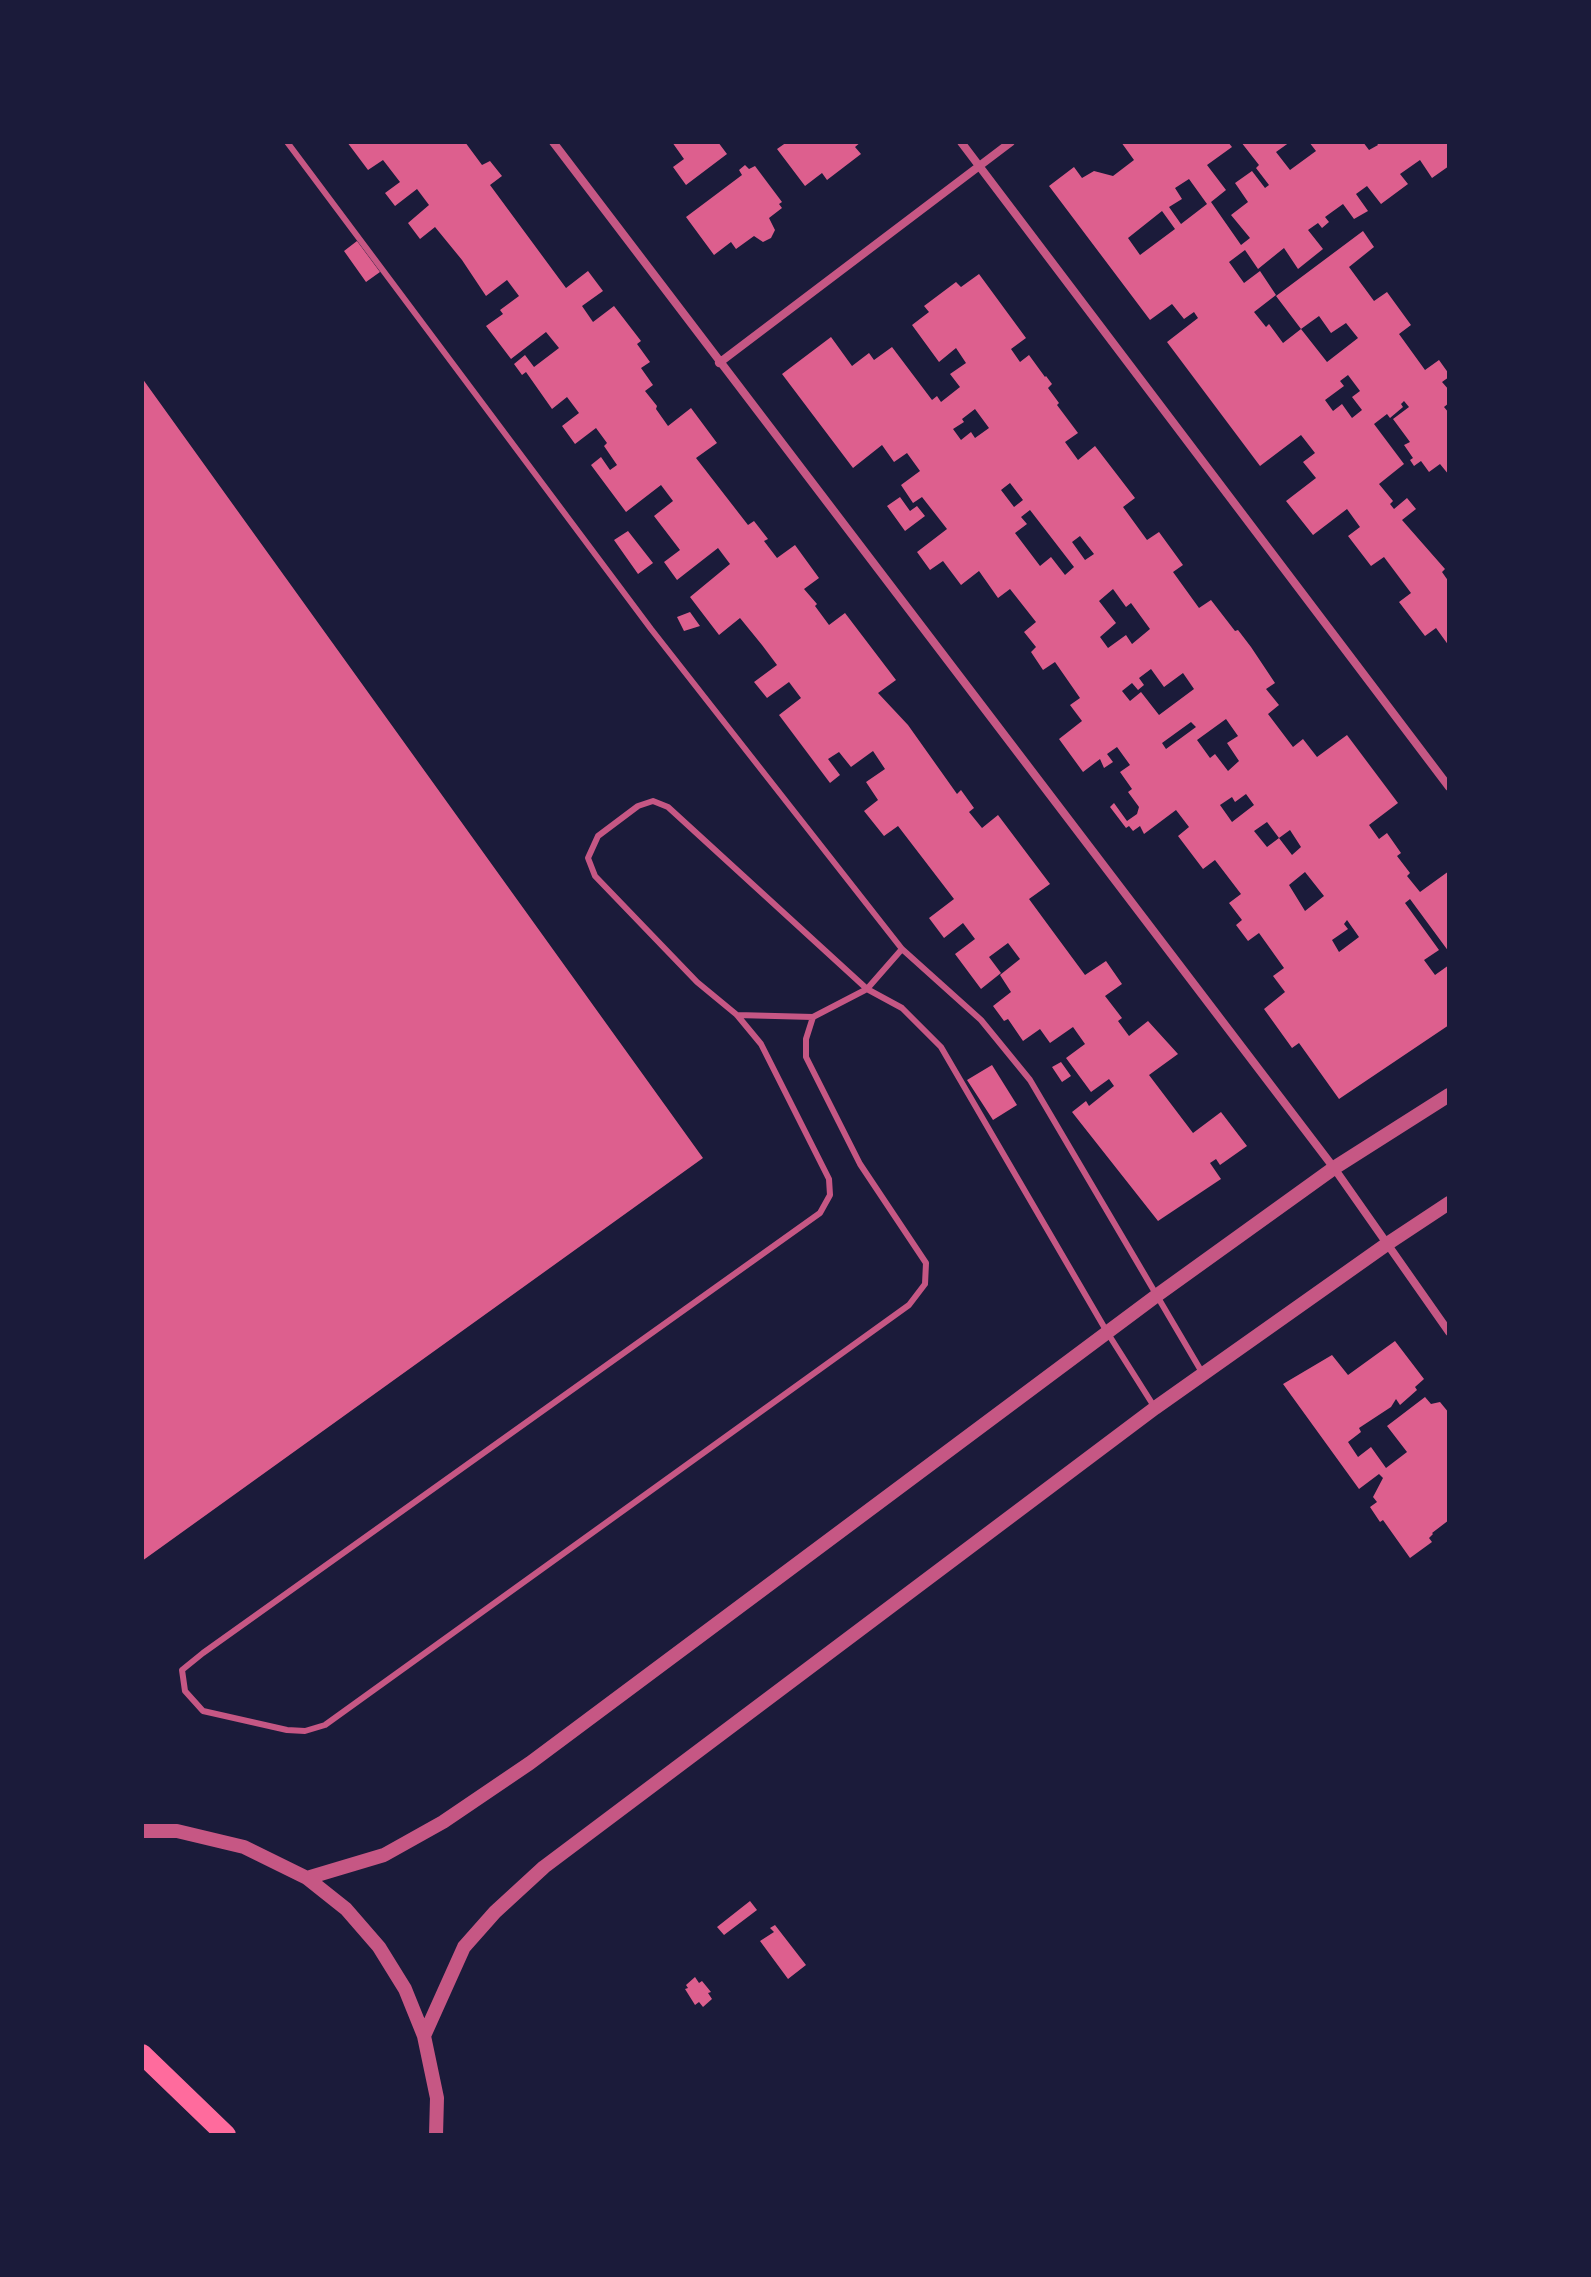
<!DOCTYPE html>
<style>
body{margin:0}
#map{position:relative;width:1591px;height:2277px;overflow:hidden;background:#1b1b3a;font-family:"Alegreya Sans",sans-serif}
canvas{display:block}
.frame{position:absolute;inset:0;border:144px solid #1b1b3a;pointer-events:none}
</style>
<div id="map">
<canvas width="1591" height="2277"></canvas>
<div class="frame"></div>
</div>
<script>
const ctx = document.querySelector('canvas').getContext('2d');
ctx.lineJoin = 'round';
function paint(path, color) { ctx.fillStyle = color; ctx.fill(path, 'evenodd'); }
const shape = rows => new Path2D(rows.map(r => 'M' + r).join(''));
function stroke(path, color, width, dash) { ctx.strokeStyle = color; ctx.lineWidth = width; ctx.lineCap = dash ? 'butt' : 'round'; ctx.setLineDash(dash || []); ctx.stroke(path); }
paint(shape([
 [347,142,465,142,482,165,490,161,502,176,490,185,566,288,588,271,603,291,582,306,593,322,614,306,641,341,637,344,650,362,641,368,653,385,645,391,657,406,656,409,668,426,691,408,717,443,696,458,748,525,754,521,768,539,764,541,777,558,795,545,819,578,804,589,817,604,815,606,829,625,845,613,896,680,878,693,908,725,957,794,961,790,974,808,969,812,982,828,998,815,1050,884,1029,899,1054,933,1085,975,1106,961,1122,984,1105,996,1122,1018,1118,1021,1129,1036,1148,1021,1178,1054,1149,1075,1193,1133,1221,1112,1247,1146,1220,1165,1216,1159,1210,1163,1221,1179,1158,1221,1072,1112,1086,1101,1089,1106,1114,1086,1109,1079,1091,1092,1066,1058,1085,1044,1073,1027,1050,1043,1040,1029,1023,1041,1008,1019,1004,1021,993,1006,1011,992,1000,975,1020,959,1008,943,989,957,1001,973,981,989,955,954,975,939,963,923,944,938,929,918,954,899,898,826,884,836,864,811,878,800,866,782,885,769,873,751,851,767,839,752,828,759,840,775,830,783,779,715,801,698,789,682,767,698,754,682,777,665,762,645,740,618,719,635,690,597,730,564,718,548,677,580,664,562,680,550,654,516,673,501,661,485,626,512,591,465,601,457,610,470,617,465,604,446,607,443,596,428,575,444,562,426,579,413,567,397,552,409,526,372,522,375,514,364,525,355,534,367,559,348,546,332,511,359,486,326,503,314,500,310,519,296,507,280,486,296,462,260,435,227,420,239,408,223,429,205,417,189,395,206,385,193,400,182,383,160,368,170],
 [672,142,718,142,727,154,686,185,673,167,684,159],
 [787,142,861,142,855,147,861,154,827,180,822,173,805,186,777,149],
 [1121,142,1228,142,1232,147,1207,165,1226,190,1211,202,1241,245,1250,238,1231,215,1248,202,1235,183,1252,171,1265,188,1269,185,1256,168,1259,165,1241,142,1290,142,1276,152,1290,170,1316,151,1309,142,1363,142,1369,150,1378,145,1376,142,1449,142,1449,166,1432,178,1420,160,1400,174,1408,184,1381,204,1367,186,1356,194,1368,211,1354,219,1343,204,1325,217,1329,222,1322,228,1318,223,1308,230,1323,249,1298,269,1284,248,1258,269,1245,250,1229,262,1244,283,1260,271,1276,295,1254,312,1266,327,1269,324,1283,343,1301,329,1327,362,1358,338,1346,323,1331,333,1319,316,1301,329,1276,296,1363,231,1374,247,1349,267,1374,301,1387,292,1411,325,1399,334,1425,370,1439,360,1449,374,1449,377,1442,382,1449,390,1449,403,1444,407,1449,413,1449,475,1440,464,1429,472,1421,461,1414,466,1410,460,1413,458,1404,445,1410,442,1393,419,1409,407,1404,401,1401,404,1403,407,1390,418,1387,414,1374,424,1404,464,1379,484,1393,501,1390,504,1394,509,1407,498,1416,509,1402,520,1445,569,1442,572,1449,582,1449,646,1436,628,1425,636,1399,602,1411,593,1384,557,1371,566,1348,536,1360,527,1347,509,1313,535,1286,501,1316,478,1303,462,1315,453,1301,435,1260,466,1167,342,1198,318,1194,312,1184,319,1172,304,1150,320,1049,186,1074,167,1082,178,1094,171,1113,176,1134,160],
 [1189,179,1207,204,1181,224,1169,207,1182,199,1175,188],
 [1162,211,1175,229,1140,255,1128,238],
 [1348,375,1360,391,1352,397,1362,410,1352,418,1342,404,1333,411,1325,400,1344,386,1340,381],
 [745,165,749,169,755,166,782,202,779,204,782,208,769,218,775,230,771,238,763,242,754,236,736,249,731,242,714,255,686,217,742,175,739,170],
 [357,241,380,272,366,282,344,251],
 [979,274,1026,338,1011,349,1020,362,1029,355,1045,377,1046,376,1052,384,1048,388,1059,403,1057,405,1078,433,1065,442,1078,460,1095,446,1135,498,1123,507,1147,540,1159,532,1183,565,1173,572,1199,608,1211,600,1235,631,1238,630,1251,647,1275,683,1266,689,1279,705,1268,714,1293,747,1303,739,1317,757,1347,735,1398,803,1369,825,1379,839,1387,833,1401,853,1397,856,1410,873,1407,876,1420,892,1449,871,1449,952,1410,899,1405,903,1439,950,1424,960,1435,975,1449,965,1449,1025,1339,1099,1299,1043,1292,1048,1264,1009,1285,992,1273,976,1284,968,1259,933,1248,941,1236,925,1242,920,1229,903,1241,894,1215,860,1203,869,1178,836,1189,827,1176,810,1144,834,1140,826,1133,831,1129,826,1126,828,1110,807,1114,803,1127,821,1137,814,1139,807,1128,792,1132,789,1120,772,1130,765,1117,747,1107,754,1113,762,1104,768,1100,759,1083,772,1059,739,1082,721,1070,705,1080,698,1055,662,1043,670,1031,652,1036,647,1024,632,1036,622,1010,589,998,598,979,571,961,585,943,561,930,570,917,552,947,529,922,497,913,503,901,485,920,471,907,453,894,462,882,445,853,468,782,374,831,337,852,366,869,353,874,360,892,347,932,400,937,396,941,402,960,387,950,374,966,363,956,348,939,362,912,325,929,312,924,306,956,282,961,287],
 [975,409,989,428,975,438,971,432,961,440,953,429,964,422,962,419],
 [1010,483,1023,500,1014,507,1001,490],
 [1030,510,1074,567,1065,575,1051,557,1040,566,1015,533,1027,524,1021,517],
 [1080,536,1094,554,1085,560,1072,542],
 [1113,589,1126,607,1131,603,1150,629,1132,644,1126,635,1108,648,1100,637,1116,623,1099,601],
 [1151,669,1164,687,1183,673,1194,689,1159,715,1141,692,1130,701,1122,691,1132,683,1138,690,1144,685,1139,678],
 [1226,719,1238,736,1227,743,1239,761,1228,771,1215,754,1210,758,1197,740],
 [1191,722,1196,727,1166,749,1162,743],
 [1246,794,1254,805,1232,822,1220,805,1232,797,1235,802],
 [1267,822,1279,838,1267,847,1254,831],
 [1290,830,1301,847,1292,855,1279,838],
 [1305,872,1324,896,1305,911,1289,885],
 [1347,920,1359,937,1339,952,1332,940,1348,929,1344,924],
 [142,378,703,1158,142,1561],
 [900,497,910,511,917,506,925,516,905,531,887,506],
 [628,531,653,563,638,574,614,540],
 [690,612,700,626,684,631,677,617],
 [1061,1062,1071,1076,1062,1082,1052,1067],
 [992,1065,1017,1105,993,1120,967,1080],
 [1395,1341,1424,1379,1415,1387,1417,1390,1400,1405,1396,1399,1391,1407,1359,1428,1361,1432,1348,1442,1358,1457,1371,1447,1386,1468,1407,1452,1387,1426,1425,1397,1431,1404,1440,1402,1449,1413,1449,1520,1432,1533,1433,1534,1429,1538,1432,1542,1410,1558,1383,1520,1380,1522,1370,1507,1377,1502,1373,1497,1383,1478,1379,1474,1359,1489,1283,1384,1332,1355,1348,1375],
 [750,1901,757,1910,724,1935,717,1927],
 [775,1925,806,1965,788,1979,760,1941,774,1932,770,1928],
 [695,1977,699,1983,702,1981,711,1992,708,1993,712,1999,703,2007,699,2002,695,2005,685,1989,688,1988,686,1985]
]), '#dd5f8e');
stroke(shape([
 [287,142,651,629,902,949,981,1020,1030,1080,1203,1374],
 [902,949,867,989,813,1017,806,1039,806,1057,860,1164,926,1263,925,1284,909,1305,325,1725,305,1731,287,1730,203,1711,185,1691,182,1670,203,1653,820,1213,830,1195,829,1179,761,1044,737,1015,697,982,595,876,588,858,598,836,638,806,653,801,668,807,867,989,902,1008,941,1047,1107,1332,1155,1408],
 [737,1015,813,1017]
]), '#c65784', 6);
stroke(shape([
 [553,142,1334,1168,1449,1332],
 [961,142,1449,787],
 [719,363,1011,142]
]), '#c65784', 8);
stroke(shape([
 [142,1831,177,1831,244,1847,307,1878,346,1909,379,1947,405,1989,424,2036,437,2098,436,2135],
 [307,1878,384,1855,443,1822,530,1763,1156,1296,1334,1168,1449,1095],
 [424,2036,464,1947,495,1912,544,1867,1155,1408,1387,1244,1449,1203]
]), '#c65784', 14);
stroke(shape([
 [142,2054,226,2135]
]), '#ff6b9d', 20);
</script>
